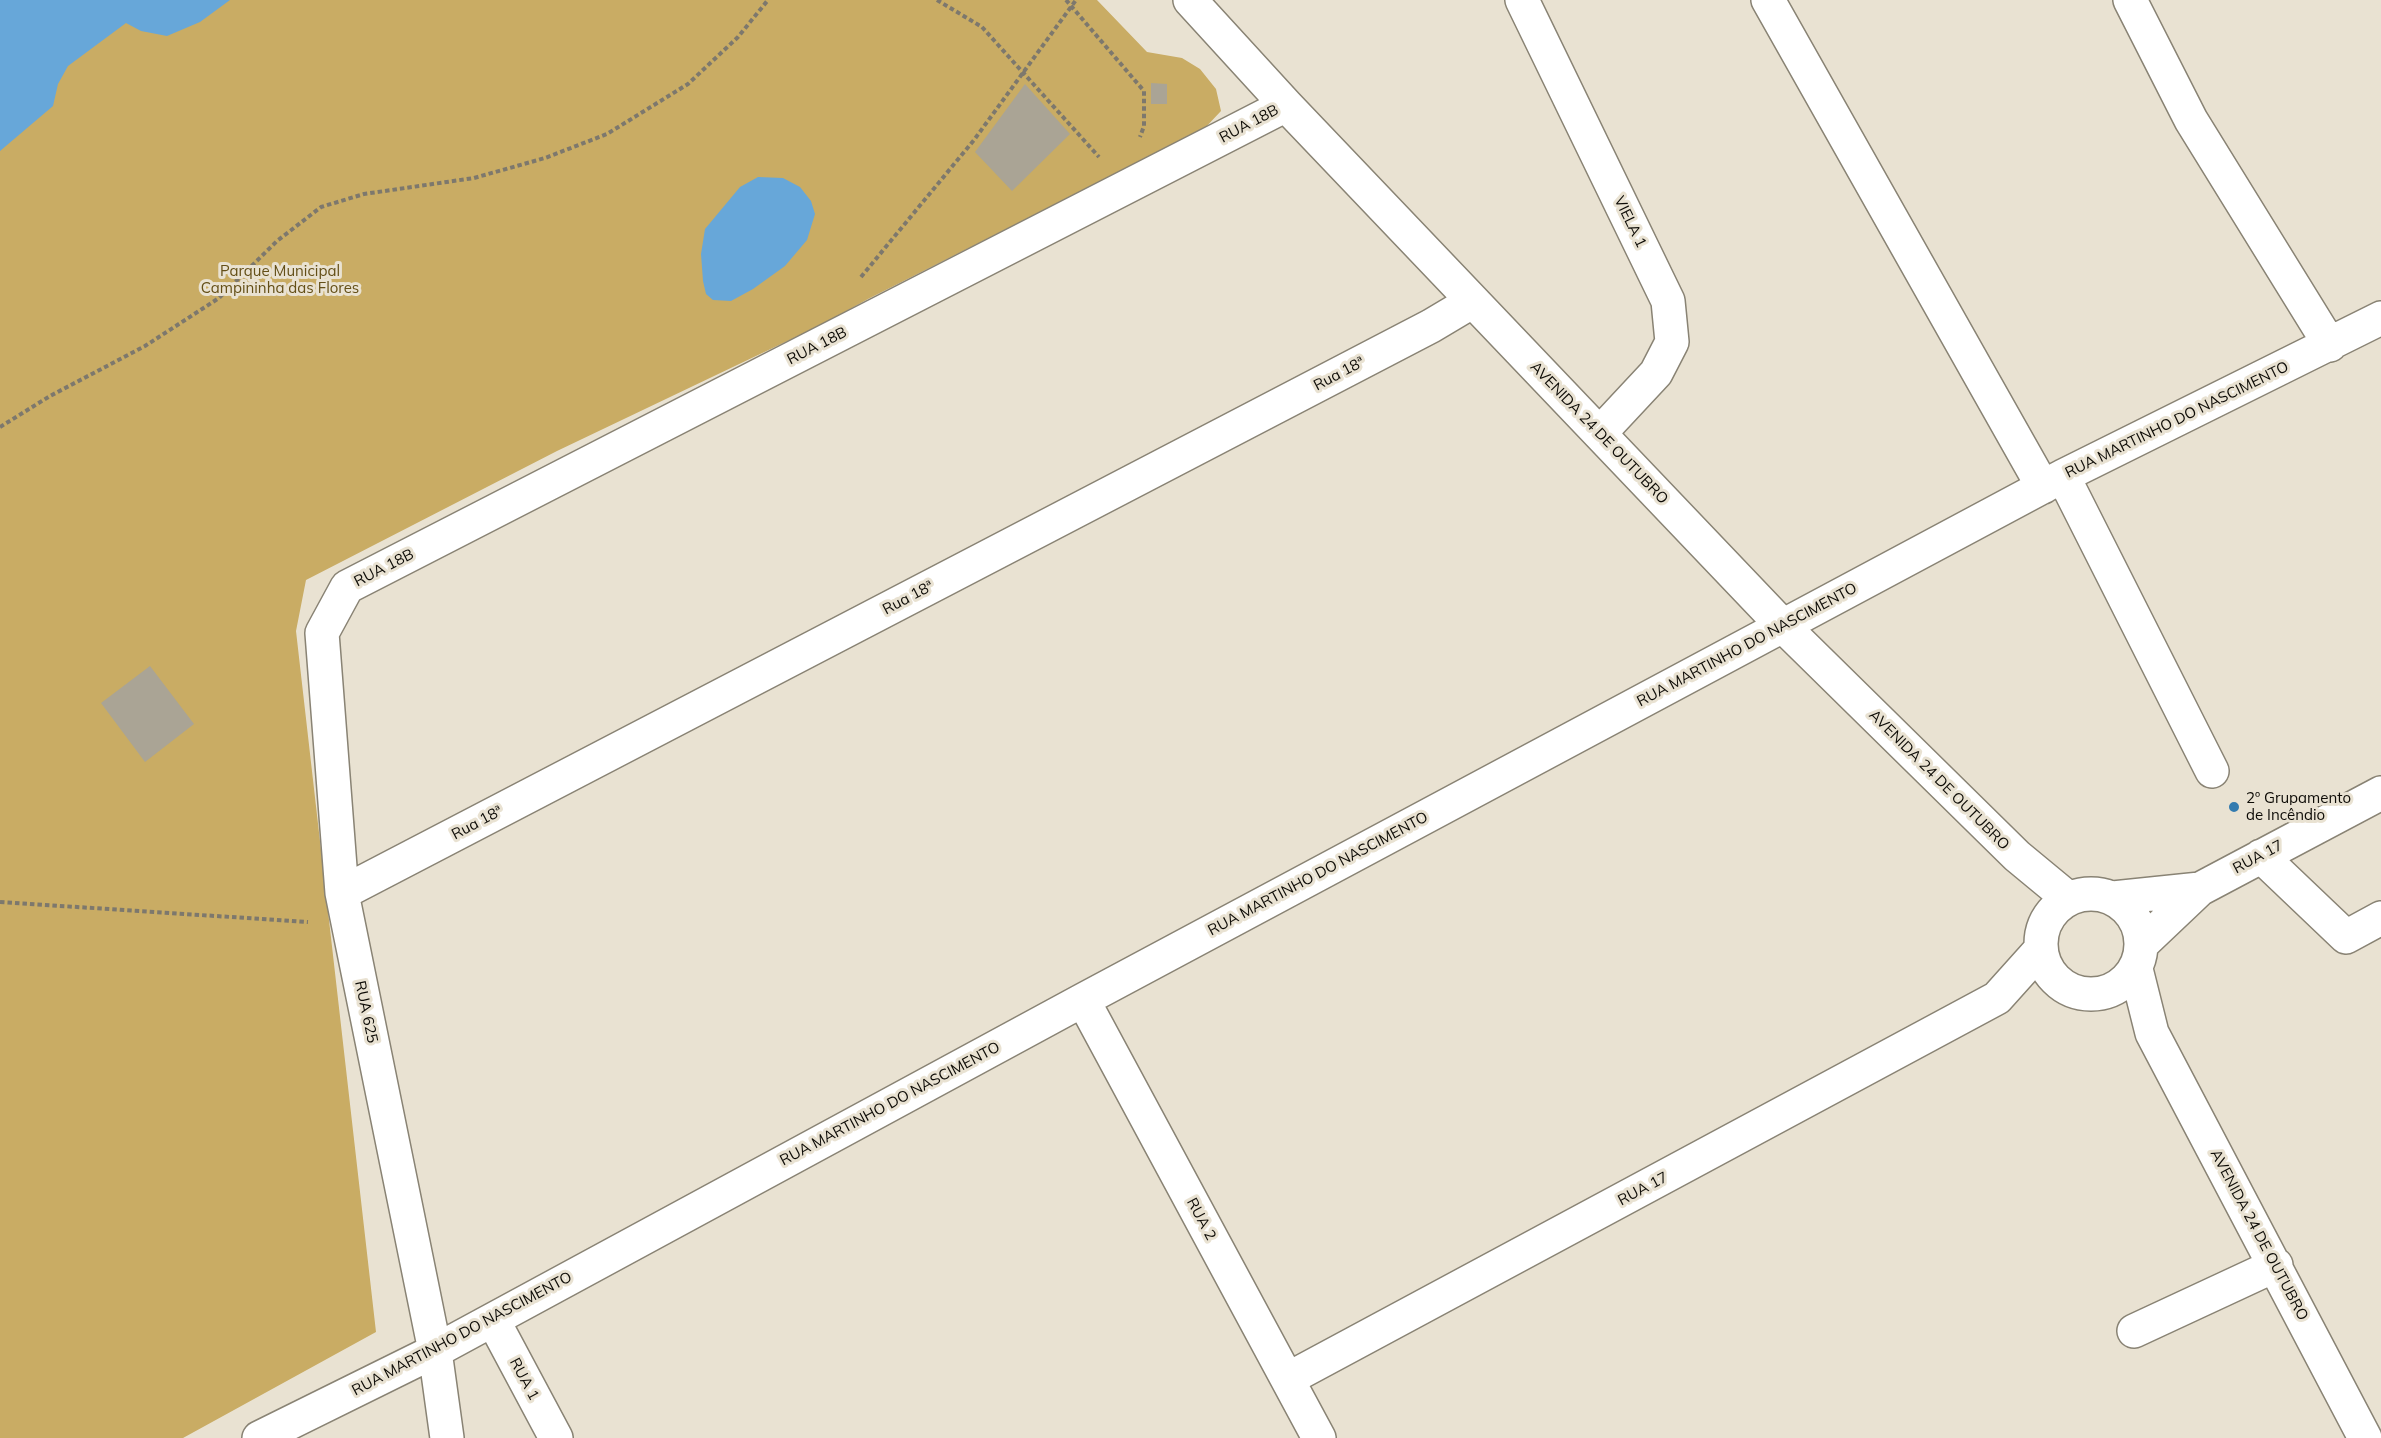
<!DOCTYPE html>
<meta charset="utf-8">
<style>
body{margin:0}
canvas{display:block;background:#e9e2d2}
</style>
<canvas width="2381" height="1438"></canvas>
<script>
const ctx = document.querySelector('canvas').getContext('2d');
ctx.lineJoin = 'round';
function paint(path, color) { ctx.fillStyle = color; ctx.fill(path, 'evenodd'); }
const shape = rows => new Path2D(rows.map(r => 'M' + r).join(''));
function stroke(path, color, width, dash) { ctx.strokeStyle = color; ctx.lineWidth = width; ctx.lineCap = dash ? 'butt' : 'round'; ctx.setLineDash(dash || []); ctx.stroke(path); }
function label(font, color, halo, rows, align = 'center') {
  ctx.font = font + ' Mulish,sans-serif'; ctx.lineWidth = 6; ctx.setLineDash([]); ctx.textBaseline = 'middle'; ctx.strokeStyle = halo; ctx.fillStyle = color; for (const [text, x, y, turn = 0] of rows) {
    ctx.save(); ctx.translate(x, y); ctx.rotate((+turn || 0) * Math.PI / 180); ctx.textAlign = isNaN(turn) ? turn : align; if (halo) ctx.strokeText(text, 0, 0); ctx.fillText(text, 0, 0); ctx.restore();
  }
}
paint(shape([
 [0,0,1097,0,1147,52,1182,58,1200,69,1216,89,1221,111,1204,129,868,299,823,324,557,451,306,580,296,631,376,1332,183,1438,0,1438]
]), '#c9ac64');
paint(shape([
 [0,0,230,0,200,22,167,36,141,31,126,23,68,66,58,84,53,106,0,151],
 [758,177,783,178,800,187,811,201,815,214,807,240,785,266,753,289,731,301,713,300,706,294,703,281,701,254,705,229,740,187]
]), '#67a7d9');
paint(shape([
 [1151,83,1167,84,1167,104,1151,104],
 [1025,84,1070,134,1012,191,975,152],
 [150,666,194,724,145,762,101,703]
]), '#aaa495');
const minor = shape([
 [1190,0,1286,105,1782,625,2017,856,2069,899],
 [1522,0,1668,301,1672,342,1656,373,1600,433],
 [1768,0,2043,487],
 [2130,0,2191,120,2330,345],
 [2063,476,2212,771],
 [2261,856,2346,937,2381,918],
 [342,893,1431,326,1473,301],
 '2041 944a50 50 0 1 1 100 0a50 50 0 1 1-100 0Z',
 [2113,898,2200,889],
 [2142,944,2200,889,2381,793],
 [2136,969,2152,1033,2365,1438],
 [1083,1000,1319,1438],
 [493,1320,556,1438],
 [2134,1331,2276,1265],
 [1288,1379,1997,998,2041,949],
 [259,1438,435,1351,1083,1000,2063,476,2381,318],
 [447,1438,435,1351,342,893,322,633,347,587,1286,105]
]);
stroke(minor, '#898374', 36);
stroke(shape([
 [937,0,982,27,1099,157],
 [1066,0,1144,91,1144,126,1140,137],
 [861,277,974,140,1076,0],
 [0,427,50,396,145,346,219,298,277,241,321,207,364,194,474,178,545,158,607,134,688,84,738,37,768,0],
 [0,902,308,922]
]), '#7d786d', 4, [4.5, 3]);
stroke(minor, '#fff', 33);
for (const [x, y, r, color] of [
 [2234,807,6,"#337baf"]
]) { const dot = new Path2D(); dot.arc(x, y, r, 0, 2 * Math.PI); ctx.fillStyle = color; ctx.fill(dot); stroke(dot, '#e9e2d2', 2); }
label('15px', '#0d0b06', '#e9e2d2', [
 ["RUA 18B",1249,124,-28],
 ["VIELA 1",1630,222,64],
 ["RUA 18B",817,346,-27],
 ["Rua 18ª",1339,374,-28],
 ["RUA MARTINHO DO NASCIMENTO",2177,420,-26],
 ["AVENIDA 24 DE OUTUBRO",1599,433,46],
 ["RUA 18B",384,568,-27],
 ["Rua 18ª",908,598,-28],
 ["RUA MARTINHO DO NASCIMENTO",1747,645,-28],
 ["AVENIDA 24 DE OUTUBRO",1939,780,45],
 ["Rua 18ª",477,823,-28],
 ["RUA 17",2258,857,-28],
 ["RUA MARTINHO DO NASCIMENTO",1318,874,-28],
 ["RUA 625",366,1012,78],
 ["RUA MARTINHO DO NASCIMENTO",890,1104,-28],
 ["RUA 17",1643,1189,-28],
 ["RUA 2",1201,1219,62],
 ["AVENIDA 24 DE OUTUBRO",2259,1235,62],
 ["RUA MARTINHO DO NASCIMENTO",462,1334,-28],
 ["RUA 1",524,1379,62]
]);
label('15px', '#644f17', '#e9e2d2', [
 ["Parque Municipal",280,271],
 ["Campininha das Flores",280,288]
]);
label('15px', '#0d0b06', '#e9e2d2', [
 ["2º Grupamento",2246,798],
 ["de Incêndio",2246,815]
], 'left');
</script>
